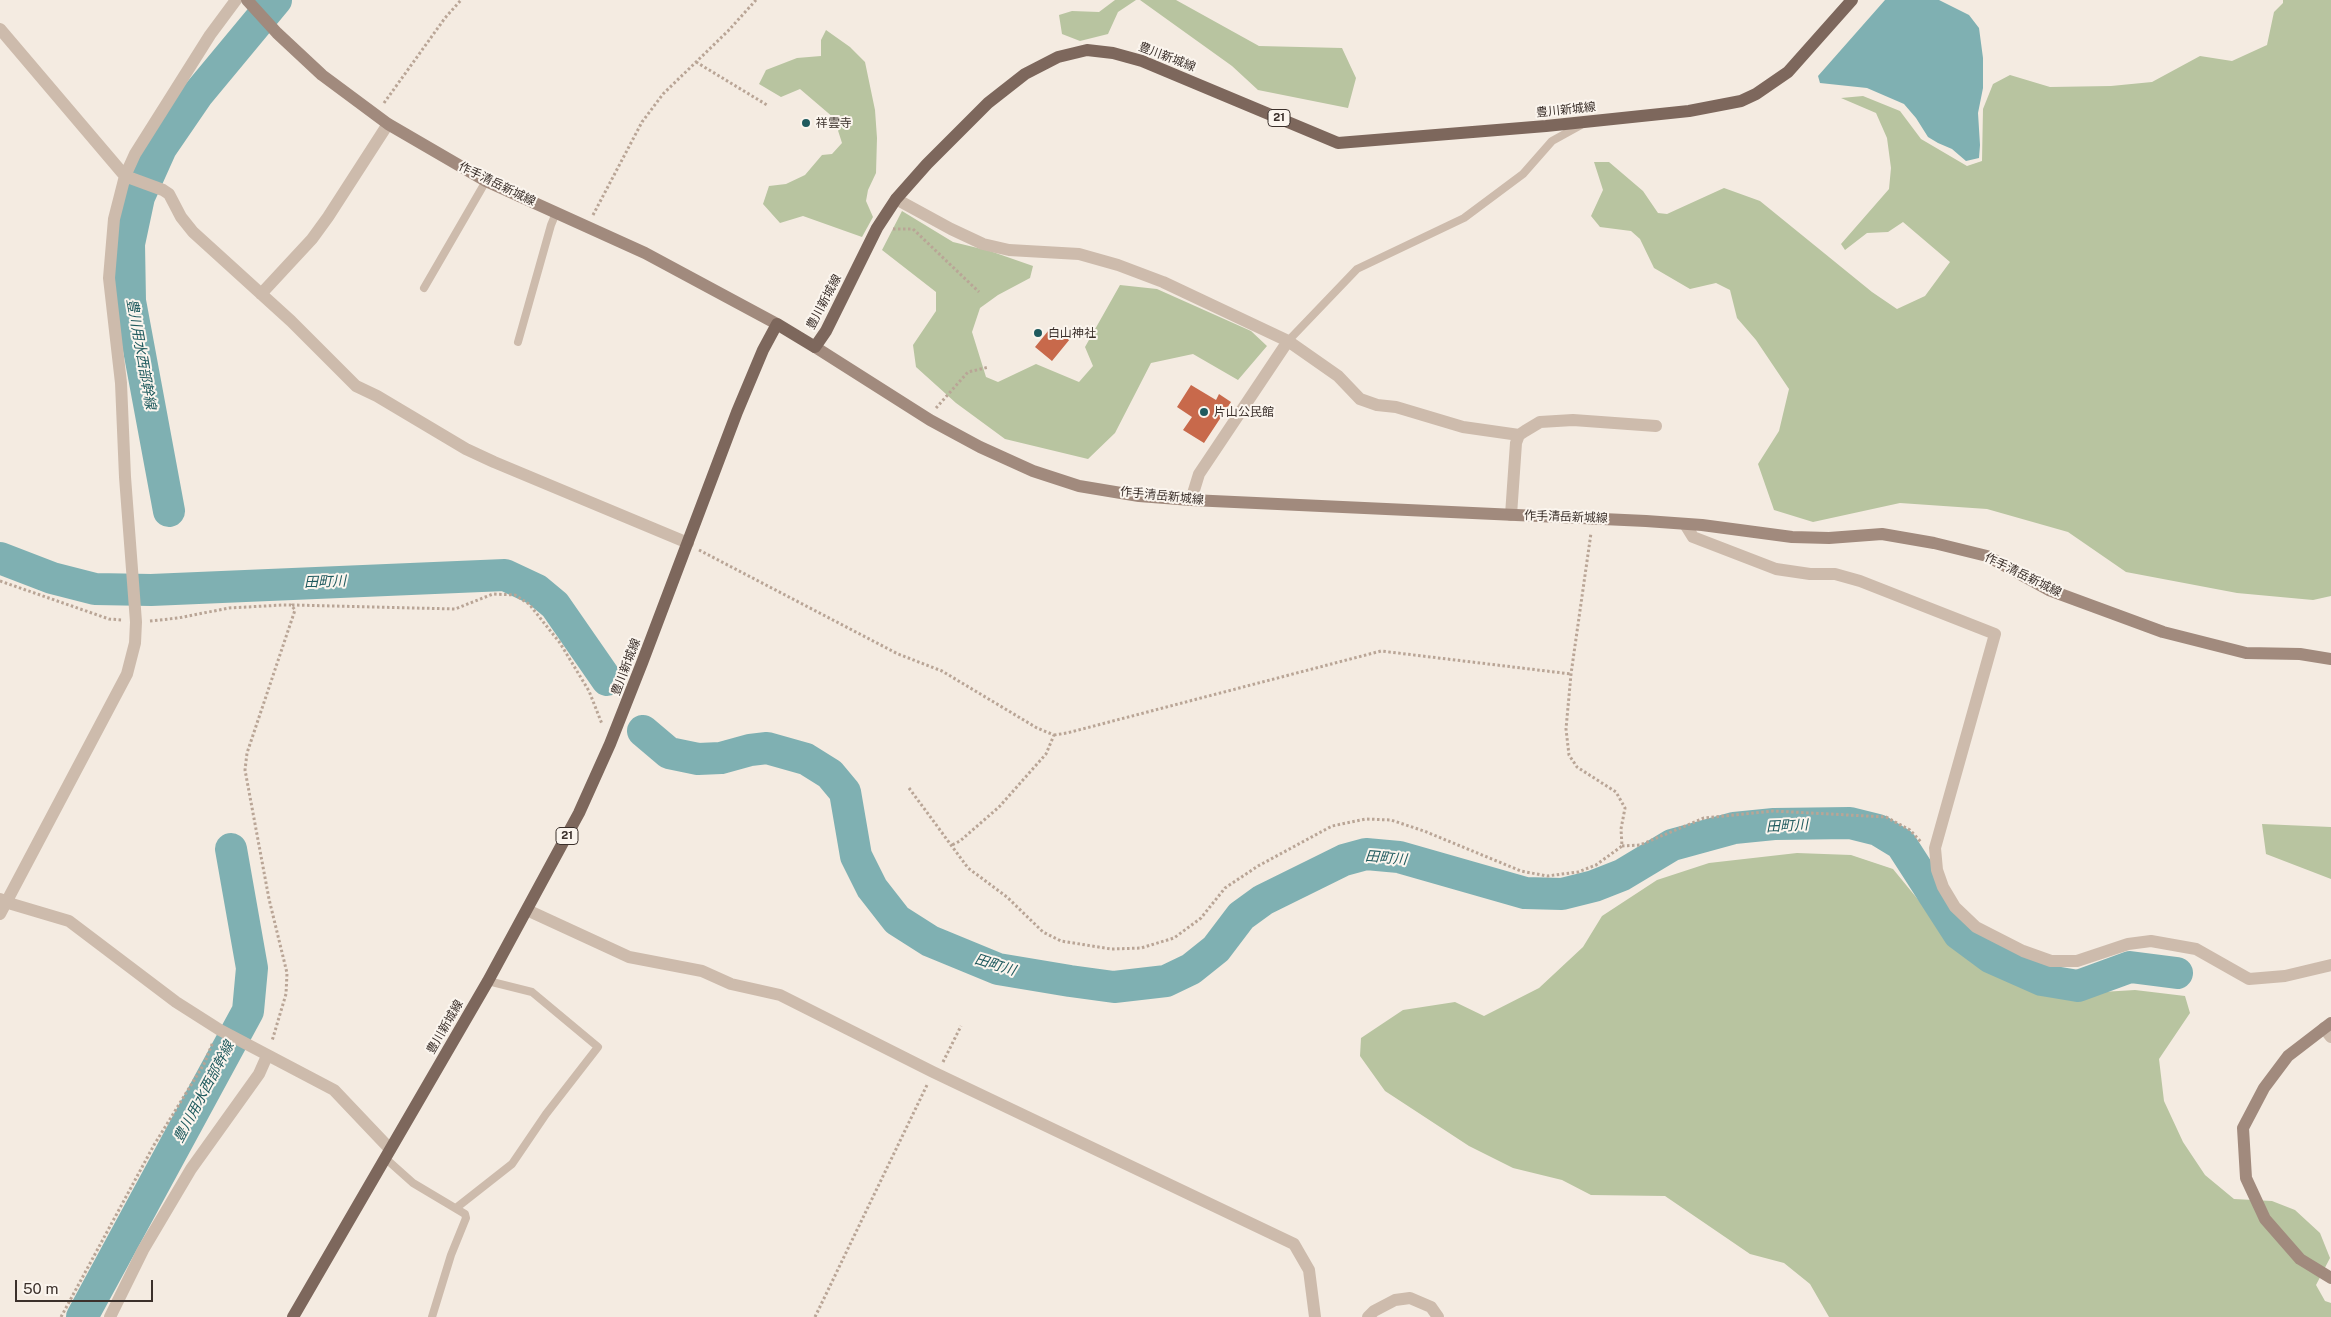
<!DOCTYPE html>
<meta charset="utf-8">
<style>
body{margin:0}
#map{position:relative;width:2331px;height:1317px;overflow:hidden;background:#f4ebe1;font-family:"Public Sans",sans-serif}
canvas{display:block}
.scale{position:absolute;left:15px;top:1280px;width:138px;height:22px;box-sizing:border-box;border:2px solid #3b302b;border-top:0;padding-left:6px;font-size:15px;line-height:18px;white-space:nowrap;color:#3b302b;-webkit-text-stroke:4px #fbf5ee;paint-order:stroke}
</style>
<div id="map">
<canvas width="2331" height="1317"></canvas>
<div class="scale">50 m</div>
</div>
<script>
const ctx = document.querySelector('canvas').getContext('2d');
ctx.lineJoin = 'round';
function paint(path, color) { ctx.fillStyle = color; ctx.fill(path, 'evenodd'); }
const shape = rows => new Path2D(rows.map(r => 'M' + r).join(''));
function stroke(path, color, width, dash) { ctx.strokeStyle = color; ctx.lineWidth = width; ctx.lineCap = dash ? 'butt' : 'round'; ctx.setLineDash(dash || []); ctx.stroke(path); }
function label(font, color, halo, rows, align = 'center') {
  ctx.font = font + ' "Public Sans","Noto Sans JP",sans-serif'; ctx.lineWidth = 4; ctx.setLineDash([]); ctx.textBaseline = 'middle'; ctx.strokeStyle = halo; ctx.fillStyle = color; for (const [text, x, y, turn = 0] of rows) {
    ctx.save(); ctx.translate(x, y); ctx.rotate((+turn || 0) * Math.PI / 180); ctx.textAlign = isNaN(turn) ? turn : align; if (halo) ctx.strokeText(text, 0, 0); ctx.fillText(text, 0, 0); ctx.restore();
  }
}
paint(shape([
 [1115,0,1136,0,1118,12,1108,34,1080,41,1062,34,1059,15,1072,11,1099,12],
 [1140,0,1176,0,1259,46,1342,48,1356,78,1348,108,1258,90,1232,66],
 [2283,0,2331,0,2331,596,2313,600,2237,593,2126,572,2068,532,1987,509,1900,503,1813,522,1774,510,1758,464,1779,431,1789,389,1756,340,1737,318,1730,290,1716,283,1690,289,1654,268,1640,239,1631,231,1600,227,1591,216,1603,190,1594,162,1609,162,1643,191,1658,213,1667,214,1724,188,1760,201,1872,292,1897,309,1925,296,1950,262,1903,222,1888,232,1867,233,1845,250,1841,244,1889,189,1891,168,1887,138,1876,113,1841,98,1863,96,1900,111,1921,139,1967,166,1982,161,1983,109,1993,84,2010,75,2050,87,2111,86,2152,82,2200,56,2232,61,2267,45,2274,12,2283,3],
 [826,30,850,47,865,62,875,110,877,138,876,173,868,190,866,201,873,217,862,237,803,216,780,223,763,204,769,186,786,184,805,175,822,155,832,154,842,143,834,118,800,89,781,97,759,84,766,70,797,58,821,56,821,40],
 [902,211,953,242,990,251,1033,266,1030,278,998,295,980,308,972,332,986,377,998,382,1036,364,1079,382,1093,366,1085,347,1120,285,1157,289,1251,331,1267,346,1238,380,1193,354,1151,363,1115,433,1088,459,1005,439,956,403,916,367,913,345,936,311,936,292,882,250],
 [2262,824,2331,827,2331,879,2266,854],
 [1797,853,1851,855,1893,869,1961,952,1995,975,2052,995,2135,990,2185,996,2190,1013,2159,1059,2164,1101,2183,1142,2205,1175,2234,1199,2272,1201,2295,1210,2320,1233,2330,1258,2316,1285,2325,1301,2331,1303,2331,1317,1829,1317,1810,1284,1784,1263,1750,1254,1665,1196,1591,1195,1562,1180,1513,1168,1469,1146,1385,1091,1360,1056,1361,1038,1403,1010,1455,1002,1484,1016,1539,988,1583,947,1602,916,1657,880,1709,863]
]), '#b8c4a0');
paint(shape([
 [1885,0,1939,0,1969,15,1979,28,1983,58,1983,88,1978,113,1980,145,1979,158,1966,161,1952,149,1938,143,1928,137,1916,118,1904,104,1867,88,1820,83,1818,76]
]), '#7fb0b2');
stroke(shape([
 [169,511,130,301,129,244,139,197,161,148,198,94,276,0],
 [0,558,52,578,95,589,151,590,505,575,537,590,555,605,607,680],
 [643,731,669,753,698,759,721,758,750,750,767,748,806,759,830,774,845,792,856,856,872,888,897,920,930,941,998,969,1070,981,1114,987,1166,981,1191,969,1216,949,1241,916,1263,900,1344,860,1366,854,1399,857,1525,893,1562,894,1594,886,1622,875,1672,845,1734,828,1774,824,1850,823,1878,830,1901,844,1959,934,1990,957,2042,980,2078,986,2130,967,2177,973],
 [82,1317,248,1011,252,968,231,849]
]), '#7fb0b2', 32);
paint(shape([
 [1053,325,1070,339,1052,361,1035,347],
 [1191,385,1216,400,1219,394,1231,402,1204,443,1183,430,1192,417,1177,407]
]), '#c8694b');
stroke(shape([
 [696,62,767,105],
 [384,103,445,18,461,0],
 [593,215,642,122,663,94,728,31,756,0],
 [893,229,913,229,979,292],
 [936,408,968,372,989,367],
 [699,550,898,654,942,671,1037,728,1054,735,1046,754,999,807,960,841,950,846],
 [0,581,109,619,122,620],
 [292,605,455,609,493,594,515,595,529,604,560,643,589,691,602,724],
 [150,621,178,618,229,608,283,605,291,605,295,610,247,753,245,770,269,899,287,973,286,994,272,1041],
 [1054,735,1067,733,1381,651,1571,674],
 [909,788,968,868,1007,897,1043,932,1061,941,1111,949,1141,948,1174,938,1201,918,1225,888,1258,866,1332,826,1366,819,1391,820,1424,831,1521,871,1547,876,1578,872,1596,865,1622,846,1621,829,1625,808,1616,792,1577,767,1569,755,1566,729,1571,674,1591,533],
 [1622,846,1640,845,1704,818,1773,811,1886,817,1910,830,1921,842],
 [943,1062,961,1026],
 [61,1317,154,1145,204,1064,213,1042],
 [815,1317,927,1085]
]), '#b9a596', 3, [2.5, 2.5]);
stroke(shape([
 [424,288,486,181],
 [1288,341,1357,269,1464,218,1523,174,1552,141,1581,125],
 [518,342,551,225,556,213],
 [385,1158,413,1183,465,1214,466,1218,451,1255,432,1317],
 [456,1208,512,1164,546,1114,598,1047,532,992,488,981]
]), '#cdbbac', 8);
stroke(shape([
 [0,29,125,176,163,190,169,194,181,217,193,232,291,321,356,386,377,396,466,449,494,462,688,543],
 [896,199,951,229,983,244,1009,250,1079,254,1118,265,1163,282,1288,341,1338,376,1360,399,1377,405,1396,407,1463,427,1519,435],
 [261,294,312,239,328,217,388,124],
 [1191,500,1199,474,1288,341],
 [1511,515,1516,443,1519,435,1525,431,1540,422,1573,420,1656,426],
 [1685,524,1693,537,1776,569,1810,574,1835,574,1860,581,1995,634,1935,848,1937,870,1943,887,1955,907,1976,927,2023,951,2051,961,2077,961,2128,944,2151,941,2196,949,2249,979,2285,976,2331,965],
 [0,899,5,902,69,921,176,1002,220,1030,334,1090,390,1149],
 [527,910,629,957,702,971,731,984,780,995,933,1072,1294,1244,1309,1270,1315,1317],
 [0,914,127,674,135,643,136,622,125,477,121,383,109,278,114,219,125,176,135,154,210,35,236,0],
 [2324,1028,2331,1037],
 [110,1317,143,1250,191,1169,259,1074,267,1056],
 [1368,1317,1374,1311,1395,1300,1410,1298,1431,1307,1438,1317]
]), '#cdbbac', 12);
stroke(shape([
 [247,0,277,33,322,75,388,124,486,181,645,253,777,324],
 [815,347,930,420,980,447,1033,471,1079,486,1139,496,1191,500,1646,521,1702,525,1792,537,1829,538,1882,534,1934,543,1987,556,2049,590,2163,632,2246,653,2300,654,2331,659],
 [2331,1023,2288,1056,2264,1088,2243,1128,2246,1178,2265,1219,2300,1259,2331,1278]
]), '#a18a7d', 12);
stroke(shape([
 [293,1317,488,981,579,813,610,744,642,663,737,412,763,350,777,324,815,347,826,331,877,228,896,199,927,164,988,103,1025,74,1058,57,1087,50,1113,53,1142,61,1338,143,1546,126,1689,111,1741,101,1756,94,1788,72,1852,0]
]), '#7d675c', 12);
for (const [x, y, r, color] of [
 [806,123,5,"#1f5a5e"],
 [1038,333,5,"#1f5a5e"],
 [1204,412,5,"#1f5a5e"]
]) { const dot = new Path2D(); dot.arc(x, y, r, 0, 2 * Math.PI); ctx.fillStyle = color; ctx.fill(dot); stroke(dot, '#fbf5ee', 2); }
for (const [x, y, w] of [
 [1279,118,22],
 [567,836,22]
]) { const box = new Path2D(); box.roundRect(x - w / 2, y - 8.5, w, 17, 4); ctx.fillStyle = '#fbf5ee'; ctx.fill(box); stroke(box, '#3b302b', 1); }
label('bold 11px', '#3b302b', null, [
 ["21",1279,118],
 ["21",567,836]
]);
label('12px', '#3b302b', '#fbf5ee', [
 ["豊川新城線",1167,57,21],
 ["豊川新城線",1566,110,-6],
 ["作手清岳新城線",497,184,26],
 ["豊川新城線",824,302,-62],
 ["作手清岳新城線",1162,496,6],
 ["作手清岳新城線",1566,517,2],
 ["作手清岳新城線",2023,575,26],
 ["豊川新城線",626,667,-69],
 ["豊川新城線",445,1027,-60]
]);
label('12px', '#3b302b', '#fbf5ee', [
 ["祥雲寺",816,123],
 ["白山神社",1048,333],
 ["片山公民館",1214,412]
], 'left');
label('italic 14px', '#1f5a5e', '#fbf5ee', [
 ["豊川用水西部幹線",141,354,80],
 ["田町川",325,582,-2],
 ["田町川",1787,826,-3],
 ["田町川",1386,858,5],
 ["田町川",995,965,17],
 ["豊川用水西部幹線",204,1092,-62]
]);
</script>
